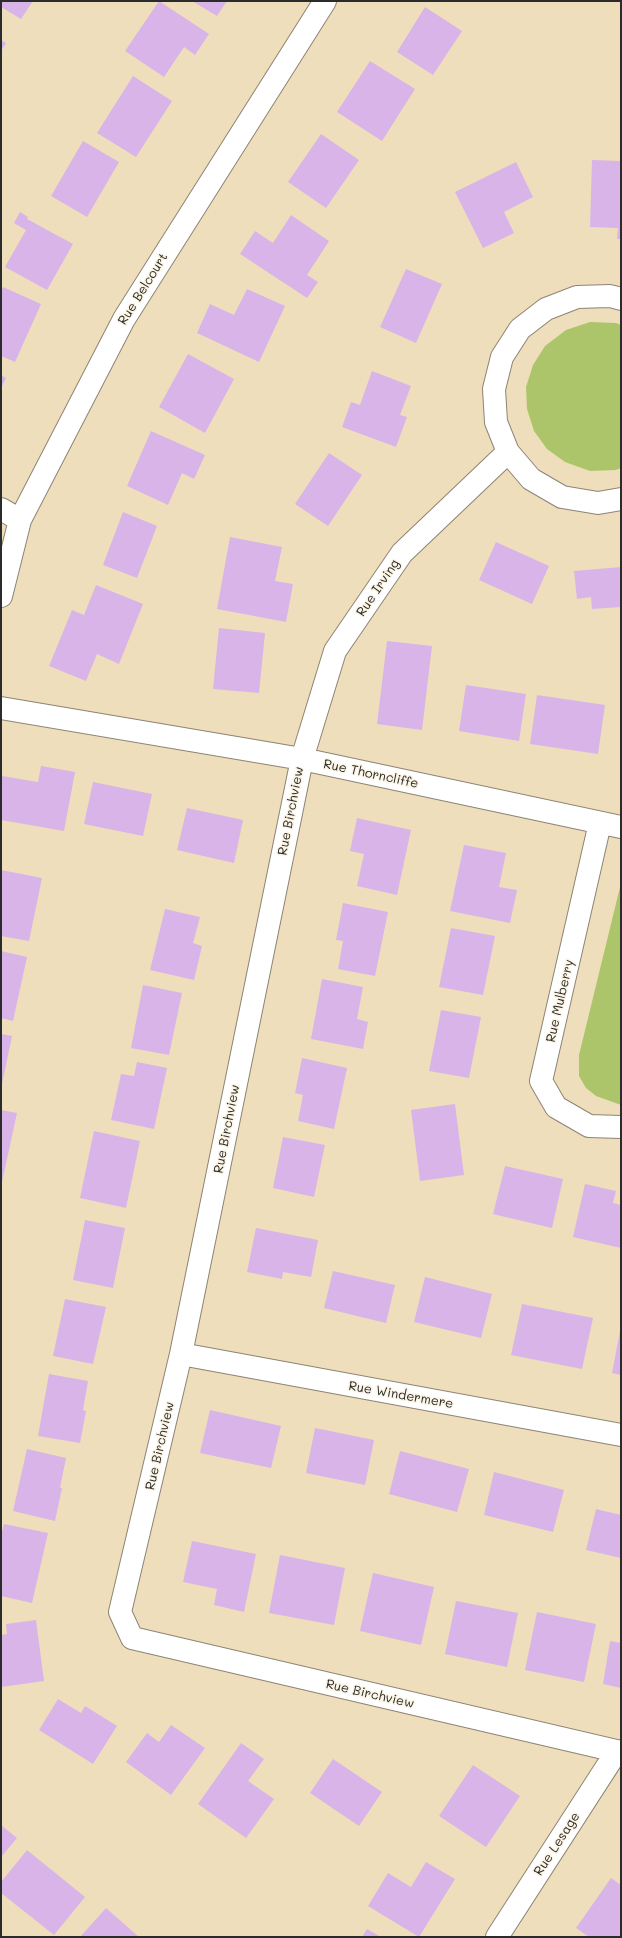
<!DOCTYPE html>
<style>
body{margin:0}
#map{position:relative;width:622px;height:1938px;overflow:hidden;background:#efdebc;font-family:Mali,sans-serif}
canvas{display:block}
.frame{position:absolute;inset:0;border:2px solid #2b2b2b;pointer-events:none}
</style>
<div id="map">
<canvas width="622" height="1938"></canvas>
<div class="frame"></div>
</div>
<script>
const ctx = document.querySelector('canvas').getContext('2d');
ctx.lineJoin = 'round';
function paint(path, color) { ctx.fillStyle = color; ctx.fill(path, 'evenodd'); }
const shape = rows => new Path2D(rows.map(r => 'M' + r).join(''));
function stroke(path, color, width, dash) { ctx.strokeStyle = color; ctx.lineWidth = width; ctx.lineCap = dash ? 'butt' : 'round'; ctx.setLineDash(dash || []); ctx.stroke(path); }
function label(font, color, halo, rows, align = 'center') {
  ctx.font = font + ' Mali,sans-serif'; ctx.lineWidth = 3; ctx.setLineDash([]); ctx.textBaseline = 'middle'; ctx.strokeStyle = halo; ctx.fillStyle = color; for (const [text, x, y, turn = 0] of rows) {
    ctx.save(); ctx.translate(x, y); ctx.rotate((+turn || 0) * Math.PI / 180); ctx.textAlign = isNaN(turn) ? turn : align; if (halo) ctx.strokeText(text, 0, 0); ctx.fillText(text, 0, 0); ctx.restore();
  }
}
paint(shape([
 [590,322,616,323,621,325,621,468,616,470,590,471,565,462,547,449,534,431,527,409,526,387,533,365,545,346,566,330],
 [621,883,621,1105,596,1096,586,1088,579,1076,579,1055]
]), '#adc56a');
paint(shape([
 [1,1,33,1,21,19,1,7],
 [159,1,209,34,195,55,184,47,164,77,125,51],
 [192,1,227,1,217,16],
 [425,7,462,31,433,75,397,52],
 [1,40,6,43,1,51],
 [370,61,415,89,382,141,337,112],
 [133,76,172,101,136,157,97,133],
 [321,134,359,160,326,208,288,182],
 [83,141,119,162,87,217,51,196],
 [592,160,621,161,621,239,617,239,618,228,590,227],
 [516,162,533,197,504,212,514,233,483,248,455,192],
 [20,212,28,217,27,219,73,244,47,290,5,267,26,230,14,223],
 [291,215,329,241,307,275,318,282,307,298,240,254,255,231,273,243],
 [406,269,442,284,416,343,380,327],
 [3,287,41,304,15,362,1,356,1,291],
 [247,289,285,306,259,362,197,333,210,304,234,315],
 [188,354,234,379,205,433,159,407],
 [372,371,411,386,400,415,407,417,396,447,342,427,351,402,360,405],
 [1,375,6,378,1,388],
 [151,431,205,455,194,479,182,473,168,505,127,486],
 [329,453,362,475,328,526,295,504],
 [123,512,157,526,137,578,103,565],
 [230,537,282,547,275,581,293,584,286,622,217,609],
 [496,542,549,566,532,604,479,580],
 [621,567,621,607,592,609,591,597,577,599,574,571],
 [96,585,143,604,119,664,97,654,86,681,49,666,72,610,84,615],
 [219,628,265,633,259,693,213,689],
 [387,641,432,646,422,730,377,724],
 [466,685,526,694,519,741,459,731],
 [537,695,605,705,598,754,530,744],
 [41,766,75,772,64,831,1,820,2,776,38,782],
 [93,782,152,794,143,836,84,824],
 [187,808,243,820,234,863,177,850],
 [357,818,411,830,397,895,357,886,364,854,350,851],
 [464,845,506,853,499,887,517,890,510,923,450,911],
 [1,870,42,878,29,941,1,936],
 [343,903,388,912,375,976,338,969,343,941,336,940],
 [165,909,200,917,193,943,202,946,194,980,150,970],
 [451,928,495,936,483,995,439,987],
 [1,951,27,957,13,1021,1,1018],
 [322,979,363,987,357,1019,368,1022,363,1049,311,1039],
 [143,985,182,993,169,1055,131,1048],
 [441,1010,481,1017,469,1078,429,1071],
 [1,1034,12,1036,2,1084,1,1084],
 [302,1058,347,1068,334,1129,298,1121,303,1095,295,1093],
 [137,1062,167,1068,154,1129,111,1120,121,1074,134,1076],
 [455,1104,464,1175,420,1181,411,1110],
 [1,1110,17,1113,2,1182,1,1182],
 [94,1131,140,1141,126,1208,80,1198],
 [283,1137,325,1145,314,1197,273,1188],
 [505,1166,563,1179,552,1228,493,1214],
 [585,1184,616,1191,613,1203,621,1205,621,1248,573,1237],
 [85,1220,125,1228,113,1288,73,1280],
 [256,1228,318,1240,311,1277,283,1272,282,1279,247,1272],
 [333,1271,395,1285,386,1323,324,1308],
 [425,1277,492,1294,481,1338,414,1322],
 [65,1299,106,1307,93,1364,53,1356],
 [522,1304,593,1318,582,1369,511,1355],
 [620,1331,621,1331,621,1375,612,1373],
 [49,1374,88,1381,83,1410,86,1411,80,1443,38,1436],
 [210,1410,281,1426,271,1468,200,1453],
 [315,1428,374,1440,365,1485,306,1473],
 [27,1449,66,1458,60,1488,62,1488,55,1521,13,1511],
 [400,1451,469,1469,457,1512,389,1494],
 [494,1472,564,1490,553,1532,484,1515],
 [596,1509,621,1515,621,1558,586,1550],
 [4,1524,48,1533,32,1603,1,1596,1,1536],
 [192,1541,256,1554,244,1612,214,1605,217,1589,183,1582],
 [280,1555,345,1568,334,1625,269,1613],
 [373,1573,434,1587,421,1645,360,1631],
 [456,1601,518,1613,507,1667,445,1654],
 [537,1612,596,1624,584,1682,525,1670],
 [36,1620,44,1681,1,1687,1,1635,7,1634,6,1624],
 [610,1641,621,1643,621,1688,603,1684],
 [58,1699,81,1713,85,1706,117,1726,93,1764,39,1730],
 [171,1725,205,1748,171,1795,126,1762,147,1733,159,1742],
 [241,1743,264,1759,248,1781,274,1799,246,1838,198,1804],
 [333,1759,382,1792,359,1826,310,1793],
 [473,1765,520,1796,486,1847,439,1816],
 [1,1825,17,1838,1,1857],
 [27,1850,85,1897,54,1935,1,1893,1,1882],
 [426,1862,455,1879,419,1937,368,1906,388,1873,411,1887],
 [611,1878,621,1885,621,1937,589,1937,576,1928],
 [106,1908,139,1937,80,1937],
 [367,1929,381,1937,362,1937]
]), '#d9b4e8');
const minor = shape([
 [621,299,610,296,577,297,546,309,520,329,502,357,494,389,496,422,508,452,531,479,562,497,598,503,621,499],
 [508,452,402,553,335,651,302,759,181,1354,120,1612,132,1638,621,1752],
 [1,509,20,520],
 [1,596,20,520,124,319,325,1],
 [1,708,302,759,621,827],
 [600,823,541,1081,556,1107,589,1126,621,1127],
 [181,1354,621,1435],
 [497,1937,617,1751]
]);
stroke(minor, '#8d8474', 24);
stroke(minor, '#fff', 22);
label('13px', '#2b2b2b', '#fcf5e5', [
 ["Rue Belcourt",143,289,-58],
 ["Rue Irving",378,588,-56],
 ["Rue Thorncliffe",371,774,12],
 ["Rue Birchview",291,811,-79],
 ["Rue Mulberry",560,1001,-77],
 ["Rue Birchview",227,1129,-79],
 ["Rue Windermere",401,1395,10],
 ["Rue Birchview",160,1446,-77],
 ["Rue Birchview",370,1694,13],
 ["Rue Lesage",557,1844,-57]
]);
</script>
